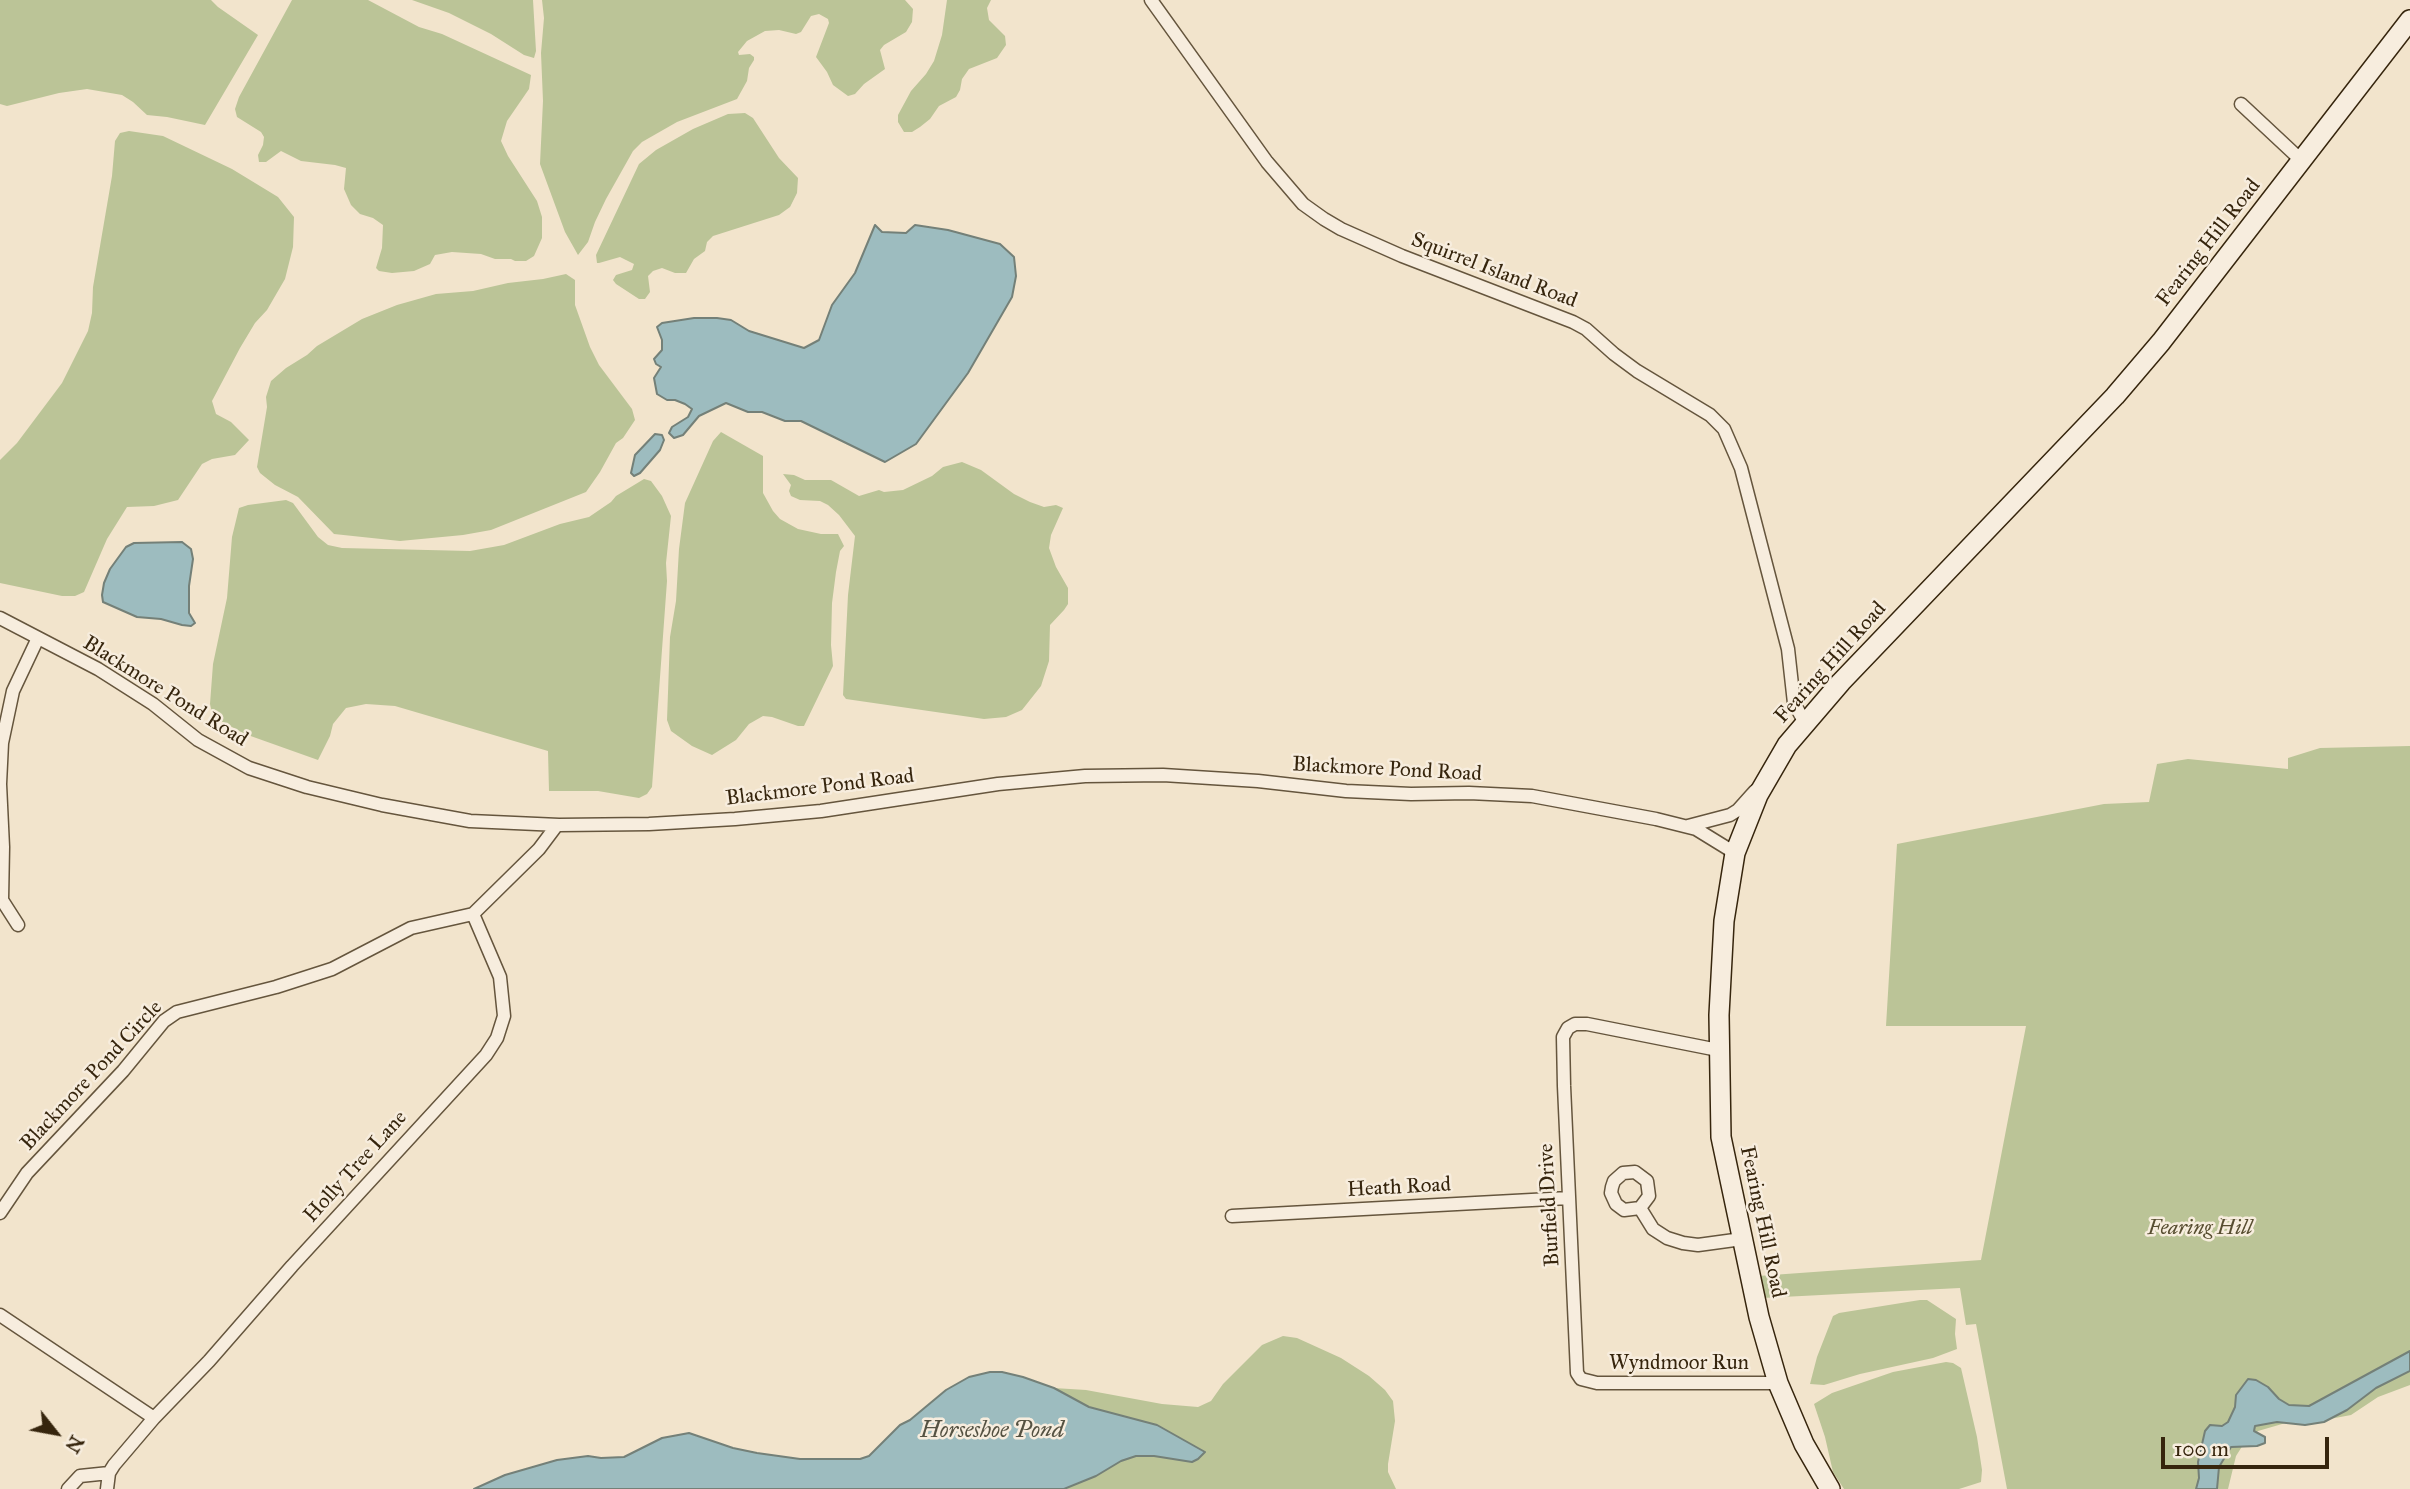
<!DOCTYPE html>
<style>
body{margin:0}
#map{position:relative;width:2410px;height:1489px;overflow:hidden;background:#f2e4cc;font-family:"IM FELL Great Primer",serif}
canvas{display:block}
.north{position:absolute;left:21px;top:1398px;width:70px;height:70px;-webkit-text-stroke:5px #f7edde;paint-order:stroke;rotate:121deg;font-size:19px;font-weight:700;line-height:28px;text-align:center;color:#36250d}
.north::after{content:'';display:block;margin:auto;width:24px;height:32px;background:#36250d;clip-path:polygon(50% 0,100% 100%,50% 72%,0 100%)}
.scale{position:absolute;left:2161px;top:1437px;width:168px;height:32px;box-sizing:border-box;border:4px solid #36250d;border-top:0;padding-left:9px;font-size:21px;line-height:24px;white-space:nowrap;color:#36250d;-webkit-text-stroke:5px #f7edde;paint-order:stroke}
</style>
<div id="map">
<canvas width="2410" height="1489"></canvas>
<div class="north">N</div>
<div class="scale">100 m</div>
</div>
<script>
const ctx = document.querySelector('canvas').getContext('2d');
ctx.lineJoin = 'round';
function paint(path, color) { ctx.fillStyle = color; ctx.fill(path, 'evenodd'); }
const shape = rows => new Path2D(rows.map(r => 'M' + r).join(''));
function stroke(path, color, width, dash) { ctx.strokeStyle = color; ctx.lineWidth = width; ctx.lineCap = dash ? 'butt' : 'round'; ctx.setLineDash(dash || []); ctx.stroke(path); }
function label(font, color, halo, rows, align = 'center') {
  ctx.font = font + ' "IM FELL Great Primer",serif'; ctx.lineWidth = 5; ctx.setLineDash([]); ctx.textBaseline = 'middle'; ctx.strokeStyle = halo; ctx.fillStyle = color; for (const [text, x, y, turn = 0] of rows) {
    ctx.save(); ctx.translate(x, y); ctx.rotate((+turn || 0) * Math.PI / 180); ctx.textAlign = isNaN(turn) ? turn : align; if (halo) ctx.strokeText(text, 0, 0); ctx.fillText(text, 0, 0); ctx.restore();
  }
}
paint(shape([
 [0,0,211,0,218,7,258,35,205,125,167,117,147,115,133,102,122,95,87,89,59,93,7,106,0,104],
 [292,0,368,0,419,27,442,34,531,75,529,89,507,121,501,141,508,156,537,201,542,217,542,238,534,256,526,261,515,261,511,259,495,259,481,254,452,252,435,255,430,264,414,271,392,273,379,271,376,268,382,248,383,225,373,218,360,214,351,205,344,189,346,168,335,165,301,161,281,151,266,162,259,162,258,155,263,145,264,137,261,132,237,117,235,109,239,97],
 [412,0,533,0,536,51,534,58,524,55,491,34,449,13],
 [542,0,905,0,913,9,912,22,906,32,884,45,880,50,885,69,864,84,855,94,848,96,833,85,827,72,816,57,829,23,828,19,819,14,811,16,801,32,796,34,779,30,765,31,747,41,738,52,739,55,750,54,754,57,754,60,749,68,747,81,737,99,677,122,642,142,633,151,606,199,595,222,588,242,578,255,565,232,540,164,543,101,541,53,544,18],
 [947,0,991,0,987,8,989,20,1005,36,1006,45,997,58,969,69,962,79,960,90,956,97,939,106,930,119,920,127,912,132,904,132,898,122,898,115,911,91,926,74,934,61,942,35],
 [745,113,753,118,779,158,798,178,797,193,790,207,779,215,713,236,707,242,705,251,694,259,686,273,675,273,662,268,653,271,648,276,650,292,645,299,639,299,616,284,613,280,616,275,632,270,634,264,620,257,599,263,597,263,596,255,639,164,656,150,693,129,728,114],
 [129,131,163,136,232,169,278,197,294,217,293,247,285,279,267,310,255,323,240,348,212,401,216,414,231,422,249,440,235,455,212,459,202,464,178,500,154,506,127,507,107,539,84,592,75,596,62,596,0,583,0,460,17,443,62,383,88,331,92,313,93,287,112,176,115,141,120,133],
 [566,274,575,280,575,305,590,347,599,365,632,409,635,420,623,438,616,443,600,472,586,492,491,530,463,535,400,541,334,534,298,497,275,485,260,473,257,467,267,407,266,397,271,381,286,368,307,355,317,346,362,319,397,305,436,294,473,291,508,283,543,279],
 [721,432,763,456,763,493,773,511,780,519,798,529,821,534,838,534,844,546,840,551,836,572,832,603,831,645,833,666,804,726,798,726,772,717,763,716,749,724,736,740,712,755,692,746,671,731,667,720,670,637,676,601,679,549,685,503,713,441],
 [962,462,981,470,1014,494,1030,502,1044,507,1056,505,1063,508,1051,535,1049,548,1056,567,1068,588,1068,604,1064,610,1050,625,1049,661,1041,686,1022,710,1006,717,984,719,846,699,843,695,848,595,855,536,839,515,828,505,820,501,800,500,791,496,789,491,791,485,783,474,794,475,805,480,831,480,859,496,879,490,884,492,903,490,932,476,943,467],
 [644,479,651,481,662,496,671,516,666,563,667,581,652,787,647,794,639,798,598,791,549,791,548,751,395,706,366,704,346,708,333,724,330,736,318,760,245,734,213,717,210,704,213,664,227,598,232,537,239,508,248,505,286,500,293,503,318,537,328,545,342,548,470,551,504,545,560,524,589,517,611,502,616,496],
 [2410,746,2410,1385,2378,1397,2351,1415,2319,1421,2289,1422,2258,1431,2243,1445,2236,1456,2228,1489,2007,1489,1976,1324,1966,1325,1960,1288,1762,1298,1758,1276,1981,1260,2026,1026,1886,1026,1897,844,2104,804,2149,802,2157,764,2188,759,2288,769,2288,758,2320,748],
 [1920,1300,1927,1300,1956,1319,1955,1334,1957,1349,1933,1358,1860,1374,1824,1385,1810,1384,1817,1357,1833,1316,1839,1313],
 [1283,1336,1297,1338,1341,1358,1369,1376,1385,1390,1393,1401,1395,1421,1388,1464,1388,1472,1396,1489,1064,1489,1121,1461,1136,1456,1154,1456,1192,1462,1205,1452,1157,1425,1088,1407,1054,1388,1086,1390,1162,1404,1198,1407,1211,1401,1223,1384,1262,1345],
 [1946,1362,1953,1363,1961,1368,1977,1437,1982,1470,1981,1482,1959,1489,1844,1489,1833,1472,1825,1437,1814,1404,1832,1393,1893,1372]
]), '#bbc497');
const water = shape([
 [875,225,882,232,906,233,915,225,948,230,1000,244,1014,257,1016,276,1012,297,968,373,916,444,885,462,801,421,785,421,762,412,748,412,726,403,699,416,683,435,674,438,669,433,672,427,688,417,692,409,685,404,675,400,667,400,657,394,654,378,661,367,656,364,654,359,662,350,662,340,657,327,662,323,694,318,717,318,731,320,749,331,804,348,819,340,832,305,855,273,875,225],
 [655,434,662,435,664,440,660,450,640,473,634,476,631,473,635,455,655,434],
 [182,542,191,549,193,559,189,586,189,613,195,623,191,626,182,625,161,619,137,617,103,602,102,595,104,583,110,569,126,547,134,543,182,542],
 [2410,1351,2410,1371,2376,1388,2347,1410,2324,1422,2305,1425,2277,1422,2255,1426,2254,1431,2265,1437,2265,1443,2257,1446,2231,1447,2219,1467,2217,1489,2196,1489,2199,1478,2198,1462,2205,1431,2210,1425,2222,1426,2228,1422,2235,1407,2236,1395,2248,1379,2256,1380,2268,1387,2279,1399,2289,1405,2309,1406,2410,1351],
 [990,1372,1002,1372,1023,1377,1054,1388,1089,1407,1157,1425,1205,1452,1198,1459,1192,1462,1154,1456,1136,1456,1121,1461,1096,1476,1064,1489,474,1489,505,1475,557,1460,588,1456,601,1458,624,1457,662,1438,689,1433,733,1448,757,1453,800,1459,860,1459,869,1456,900,1425,910,1420,946,1390,969,1377,990,1372]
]);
paint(water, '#9dbcbf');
stroke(water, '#748078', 2);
const minor = shape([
 [1151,0,1267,162,1303,204,1324,219,1341,229,1402,256,1573,322,1586,329,1614,354,1637,371,1710,415,1724,429,1741,468,1788,649,1794,703,1805,723],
 [2241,104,2302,161],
 [0,618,98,669,153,704,198,740,249,768,307,787,382,805,470,821,559,825,649,824,735,819,821,811,998,784,1085,776,1163,775,1258,781,1346,791,1411,794,1469,793,1532,796,1656,819,1696,829,1735,853],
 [1688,826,1730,815,1738,810,1755,791],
 [18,925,2,900,3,847,0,784,2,743,13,691,38,638],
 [1718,1050,1587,1024,1575,1024,1568,1028,1563,1037,1564,1086,1577,1373,1581,1379,1597,1383,1778,1383],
 [1640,1208,1649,1196,1647,1181,1635,1172,1623,1173,1614,1181,1612,1187,1611,1193,1616,1204,1624,1210,1640,1208,1653,1229,1667,1238,1683,1243,1698,1245,1742,1239],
 [0,1213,27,1173,123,1071,164,1021,177,1012,276,987,332,969,411,928,473,914,539,849,557,825],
 [1232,1216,1569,1198],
 [0,1315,154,1418],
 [68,1489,80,1476,109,1473],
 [107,1489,109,1473,114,1465,154,1418,209,1361,292,1266,486,1055,497,1038,504,1016,500,977,473,914]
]);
const secondary = shape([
 [1830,1489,1804,1444,1778,1383,1759,1317,1721,1137,1719,1015,1724,921,1735,853,1758,795,1787,745,1841,682,2115,396,2161,342,2410,20]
]);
stroke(minor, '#65553d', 15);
stroke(secondary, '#36250d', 22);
stroke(minor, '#f7edde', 12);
stroke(secondary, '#f7edde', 19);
label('21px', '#36250d', '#f7edde', [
 ["Fearing Hill Road",2209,243,-52],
 ["Squirrel Island Road",1494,271,21],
 ["Fearing Hill Road",1831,663,-48],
 ["Blackmore Pond Road",165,692,32],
 ["Blackmore Pond Road",1387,770,3],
 ["Blackmore Pond Road",820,788,-7],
 ["Blackmore Pond Circle",92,1076,-47],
 ["Holly Tree Lane",356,1167,-48],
 ["Heath Road",1399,1188,-3],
 ["Burfield Drive",1550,1205,-93],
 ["Fearing Hill Road",1762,1222,78],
 ["Wyndmoor Run",1679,1364]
]);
label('italic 21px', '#574d30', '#f7edde', [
 ["Fearing Hill",2200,1229]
]);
label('italic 23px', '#555242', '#f7edde', [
 ["Horseshoe Pond",992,1431]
]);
</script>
